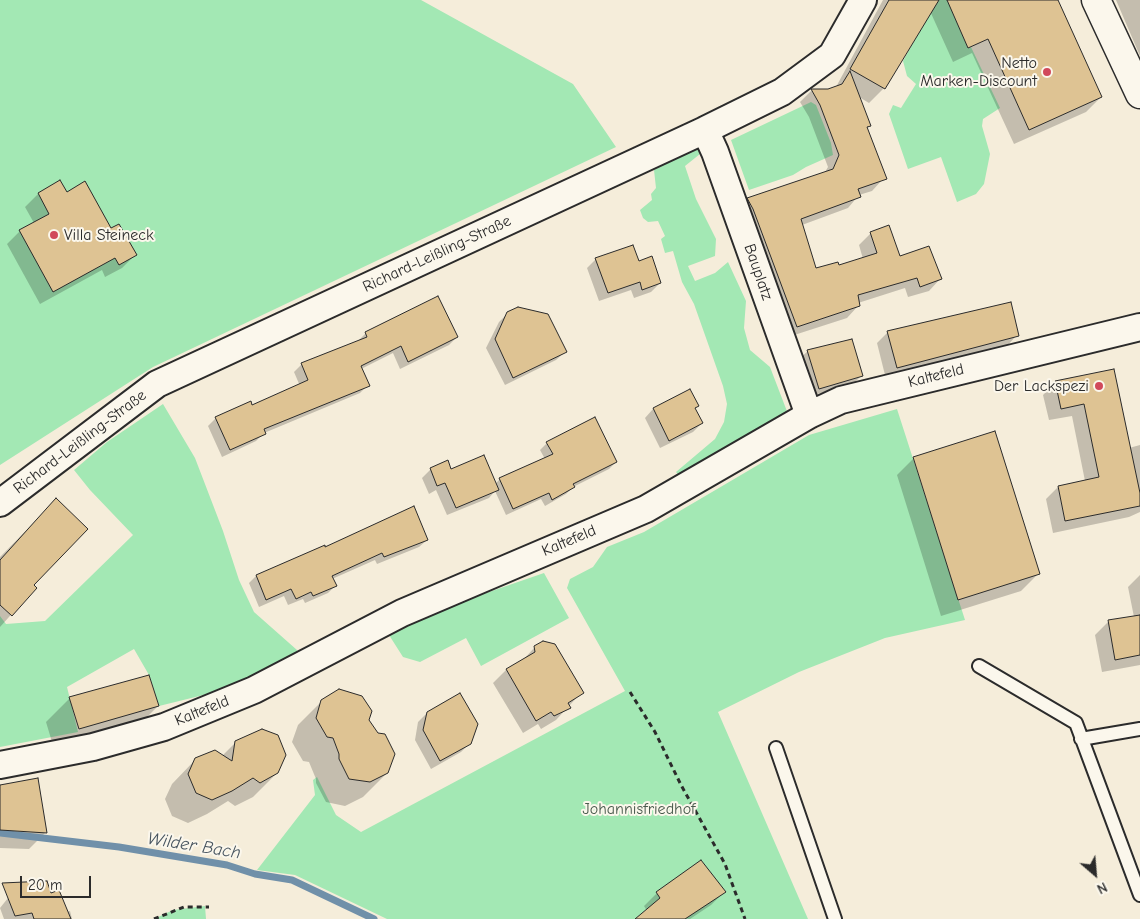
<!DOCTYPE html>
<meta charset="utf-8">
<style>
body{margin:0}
#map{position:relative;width:1140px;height:919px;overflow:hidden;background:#f5edda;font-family:"Comic Neue",sans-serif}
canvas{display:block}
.north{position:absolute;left:1070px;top:849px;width:50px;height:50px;-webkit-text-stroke:4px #fbf7ec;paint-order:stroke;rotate:153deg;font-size:14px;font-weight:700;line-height:20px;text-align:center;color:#2b2b2b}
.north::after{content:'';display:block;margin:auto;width:18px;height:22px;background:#2b2b2b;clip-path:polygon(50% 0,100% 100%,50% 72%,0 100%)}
.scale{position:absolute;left:20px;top:876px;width:71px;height:22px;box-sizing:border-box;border:2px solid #2b2b2b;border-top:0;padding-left:6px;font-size:15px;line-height:18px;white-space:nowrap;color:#2b2b2b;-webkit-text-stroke:4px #fbf7ec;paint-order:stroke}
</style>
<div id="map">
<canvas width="1140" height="919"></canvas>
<div class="north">N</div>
<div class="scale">20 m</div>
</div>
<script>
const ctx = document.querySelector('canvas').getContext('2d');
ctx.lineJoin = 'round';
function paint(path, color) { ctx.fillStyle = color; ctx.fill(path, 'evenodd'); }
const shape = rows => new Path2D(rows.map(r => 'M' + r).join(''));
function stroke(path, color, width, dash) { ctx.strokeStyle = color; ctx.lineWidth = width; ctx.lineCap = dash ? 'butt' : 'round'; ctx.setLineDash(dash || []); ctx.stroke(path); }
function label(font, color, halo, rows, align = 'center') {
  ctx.font = font + ' "Comic Neue",sans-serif'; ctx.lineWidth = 4; ctx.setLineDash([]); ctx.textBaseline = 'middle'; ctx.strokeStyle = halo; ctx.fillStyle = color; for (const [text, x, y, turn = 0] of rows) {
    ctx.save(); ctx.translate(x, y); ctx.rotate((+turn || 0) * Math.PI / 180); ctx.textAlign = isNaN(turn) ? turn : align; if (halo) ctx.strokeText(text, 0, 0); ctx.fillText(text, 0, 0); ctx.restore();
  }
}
paint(shape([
 [0,0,421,0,573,84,616,147,153,367,0,465],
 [936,0,970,0,969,48,971,47,1000,108,983,119,982,126,990,154,984,184,976,194,957,202,941,157,908,169,889,114,893,105,901,108,916,84,907,76,903,61],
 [811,102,816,105,831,143,833,155,806,167,793,175,749,190,731,140],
 [701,145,705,150,685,166,696,199,716,239,715,256,688,266,695,281,715,273,728,262,746,301,744,328,750,350,770,367,788,414,681,478,676,472,715,439,724,422,727,404,723,386,694,304,682,282,673,251,665,253,661,239,665,236,658,221,648,222,643,218,640,210,652,200,651,194,656,188,654,170],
 [163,404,195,458,223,531,239,580,254,612,297,650,299,658,240,686,159,706,149,675,134,649,67,687,78,732,0,747,0,616,6,624,45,621,133,535,90,490,74,470,107,442],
 [897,409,965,620,885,638,799,672,718,712,808,919,387,919,295,875,257,870,315,795,313,780,317,777,336,815,361,832,625,691,567,588,570,579,593,567,607,547,644,532,809,435],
 [544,573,569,618,481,666,466,638,420,662,403,657,389,635,460,602],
 [205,906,206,919,154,919,173,910]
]), '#a3e8b4');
paint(shape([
 [883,0,1057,0,1101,97,1086,112,1014,144,972,53,953,62,930,11,884,88,869,103,859,97,870,125,867,129,883,179,872,191,859,195,848,208,802,225,815,269,838,266,863,259,859,245,871,233,899,257,940,279,929,291,908,297,905,288,858,303,858,306,847,318,785,338,736,210,748,199,825,172,828,167,809,117,800,102,811,91,828,90,836,87],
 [1116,0,1140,0,1140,56],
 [60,182,66,193,110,230,135,255,122,268,105,277,102,270,40,304,7,244,20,231,34,223,25,207,38,194],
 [596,259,638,262,660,283,651,292,634,298,631,290,599,301,587,268],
 [508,313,565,352,556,360,505,385,486,348,499,322],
 [888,332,1017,335,1006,347,886,379,877,343],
 [366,333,457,337,449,345,400,369,393,353,361,369,368,385,360,393,264,433,256,441,222,457,208,426,216,418,252,407,300,386,294,372,302,364,358,341],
 [808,351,861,376,853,384,810,396,799,359],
 [1113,370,1129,448,1140,445,1140,512,1129,517,1053,533,1046,499,1058,487,1085,481,1072,416,1049,420,1043,395,1056,382],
 [690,391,698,406,695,409,702,423,693,432,660,448,645,418,653,409],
 [547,443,616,462,609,469,573,487,566,494,545,506,541,499,506,515,495,491,489,498,447,515,436,490,429,494,422,478,431,469,451,471,495,484,500,479,545,459,540,450],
 [914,458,1038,574,1021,591,941,616,897,475],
 [56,500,32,585,35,588,0,627,0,557],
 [427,540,419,547,377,564,375,560,332,579,335,586,328,593,305,603,303,599,288,605,284,596,259,607,249,583,256,576,325,548],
 [1140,575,1140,665,1102,672,1095,635,1108,622,1134,617,1128,587],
 [535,647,582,692,556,720,541,729,538,724,523,733,493,683,506,670,522,661],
 [70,698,158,706,134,730,55,752,46,722],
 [322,701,368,720,387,773,363,797,345,806,326,802,316,783,316,779,309,762,303,761,292,742,298,725],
 [427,713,470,743,461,752,431,769,415,740,418,722],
 [236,742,277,773,253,797,235,806,228,801,207,814,188,823,172,816,165,799,172,784,196,759,222,756],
 [0,786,46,832,29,849,0,848],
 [724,892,711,905,690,919,639,919,647,911,644,906,657,893],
 [51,895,66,912,70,911,72,919,4,919,0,908,8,898]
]), '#0003');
stroke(shape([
 [0,833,119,847,227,865,255,874,292,880,374,919]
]), '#7090a9', 7);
const building = shape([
 [889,0,939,0,885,89,850,69,889,0],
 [947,0,1058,0,1102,97,1029,130,988,39,968,48,947,0],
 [850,71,871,126,867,127,887,179,858,189,861,197,801,219,816,268,838,262,839,265,877,253,870,232,889,225,900,256,929,246,942,279,920,287,917,278,858,295,860,306,797,327,753,209,747,198,833,169,839,155,820,105,811,89,828,89,842,84,850,71],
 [60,180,67,192,85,181,111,228,119,224,137,255,119,265,115,258,53,292,19,230,49,214,38,193,60,180],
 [633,245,639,261,652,256,661,283,642,290,640,282,608,293,595,258,633,245],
 [438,296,458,337,408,362,401,346,361,366,370,386,264,429,266,434,230,450,215,417,251,401,252,405,308,380,301,363,367,337,365,332,438,296],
 [1011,302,1019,336,897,368,887,331,1011,302],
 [518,307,548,314,567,352,513,378,495,339,507,312,518,307],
 [852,339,863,376,819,389,807,350,852,339],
 [1114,369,1140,493,1140,506,1065,521,1058,486,1099,477,1084,404,1061,409,1055,381,1114,369],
 [690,389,699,406,695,408,703,423,669,441,653,408,690,389],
 [595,417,617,462,573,484,575,487,552,500,549,493,513,509,499,478,553,454,546,442,595,417],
 [995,431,1040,574,958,600,913,457,995,431],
 [484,455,499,490,456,508,445,483,437,486,430,468,448,460,451,469,484,455],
 [56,498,88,529,34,585,37,588,12,616,0,605,0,560,56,498],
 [414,506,428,540,384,557,382,553,332,576,337,586,313,596,311,592,296,599,291,589,266,600,256,575,325,545,325,547,414,506],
 [1140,615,1140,655,1115,660,1108,620,1140,615],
 [543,641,555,644,584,693,568,703,571,708,554,716,551,712,536,721,506,669,535,652,534,646,543,641],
 [149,675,159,706,79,729,69,697,149,675],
 [339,689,362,696,372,711,369,720,378,733,385,734,395,754,388,773,370,782,349,779,339,759,339,754,333,738,327,737,316,718,321,700,339,689],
 [460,693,478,724,471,744,440,761,423,730,427,712,460,693],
 [262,729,278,735,286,755,278,773,260,783,253,778,232,791,212,800,196,793,188,774,195,758,215,750,232,761,235,741,262,729],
 [38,778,47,833,0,830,0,785,38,778],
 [701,860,726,892,685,919,635,919,660,898,656,892,701,860],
 [47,881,51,893,59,890,71,919,34,919,32,913,15,916,2,883,47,881]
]);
paint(building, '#dec393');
stroke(building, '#2b2b2b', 1);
const service = shape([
 [979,666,1076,723,1140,895],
 [1081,739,1140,729],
 [776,748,835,919]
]);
const minor = shape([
 [705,130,715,152,809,415],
 [0,503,157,384,705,130,782,92,832,55,863,0],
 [0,765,93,747,164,727,254,690,402,613,646,509,809,415,841,400,1140,327]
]);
const tertiary = shape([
 [1096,0,1140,94]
]);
stroke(service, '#2b2b2b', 16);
stroke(minor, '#2b2b2b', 30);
stroke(tertiary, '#2b2b2b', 31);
stroke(shape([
 [630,692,655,732,681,785,725,864,745,919],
 [154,919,184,907,209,907]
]), '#2b2b2b', 3, [5, 4]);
stroke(service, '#fbf7ec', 12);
stroke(minor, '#fbf7ec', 26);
stroke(tertiary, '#fbf7ec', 28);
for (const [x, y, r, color] of [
 [1047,72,5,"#d1495b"],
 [54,235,5,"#d1495b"],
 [1099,386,5,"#d1495b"]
]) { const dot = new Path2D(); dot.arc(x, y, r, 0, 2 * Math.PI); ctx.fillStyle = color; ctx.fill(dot); stroke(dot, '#fbf7ec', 2); }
label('16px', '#2b2b2b', '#fbf7ec', [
 ["Netto",1037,63],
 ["Marken-Discount",1037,81],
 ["Villa Steineck",64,235,"left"],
 ["Der Lackspezi",1089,386]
], 'right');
label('16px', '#2b2b2b', '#fbf7ec', [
 ["Richard-Leißling-Straße",437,254,-25],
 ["Bauplatz",758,272,71],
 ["Kaltefeld",936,376,-14],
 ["Richard-Leißling-Straße",80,442,-37],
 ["Kaltefeld",569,541,-23],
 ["Kaltefeld",202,711,-22]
]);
label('16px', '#495a4d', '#fbf7ec', [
 ["Johannisfriedhof",639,809]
]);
label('italic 18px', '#485560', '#fbf7ec', [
 ["Wilder Bach",194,846,9]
]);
</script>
